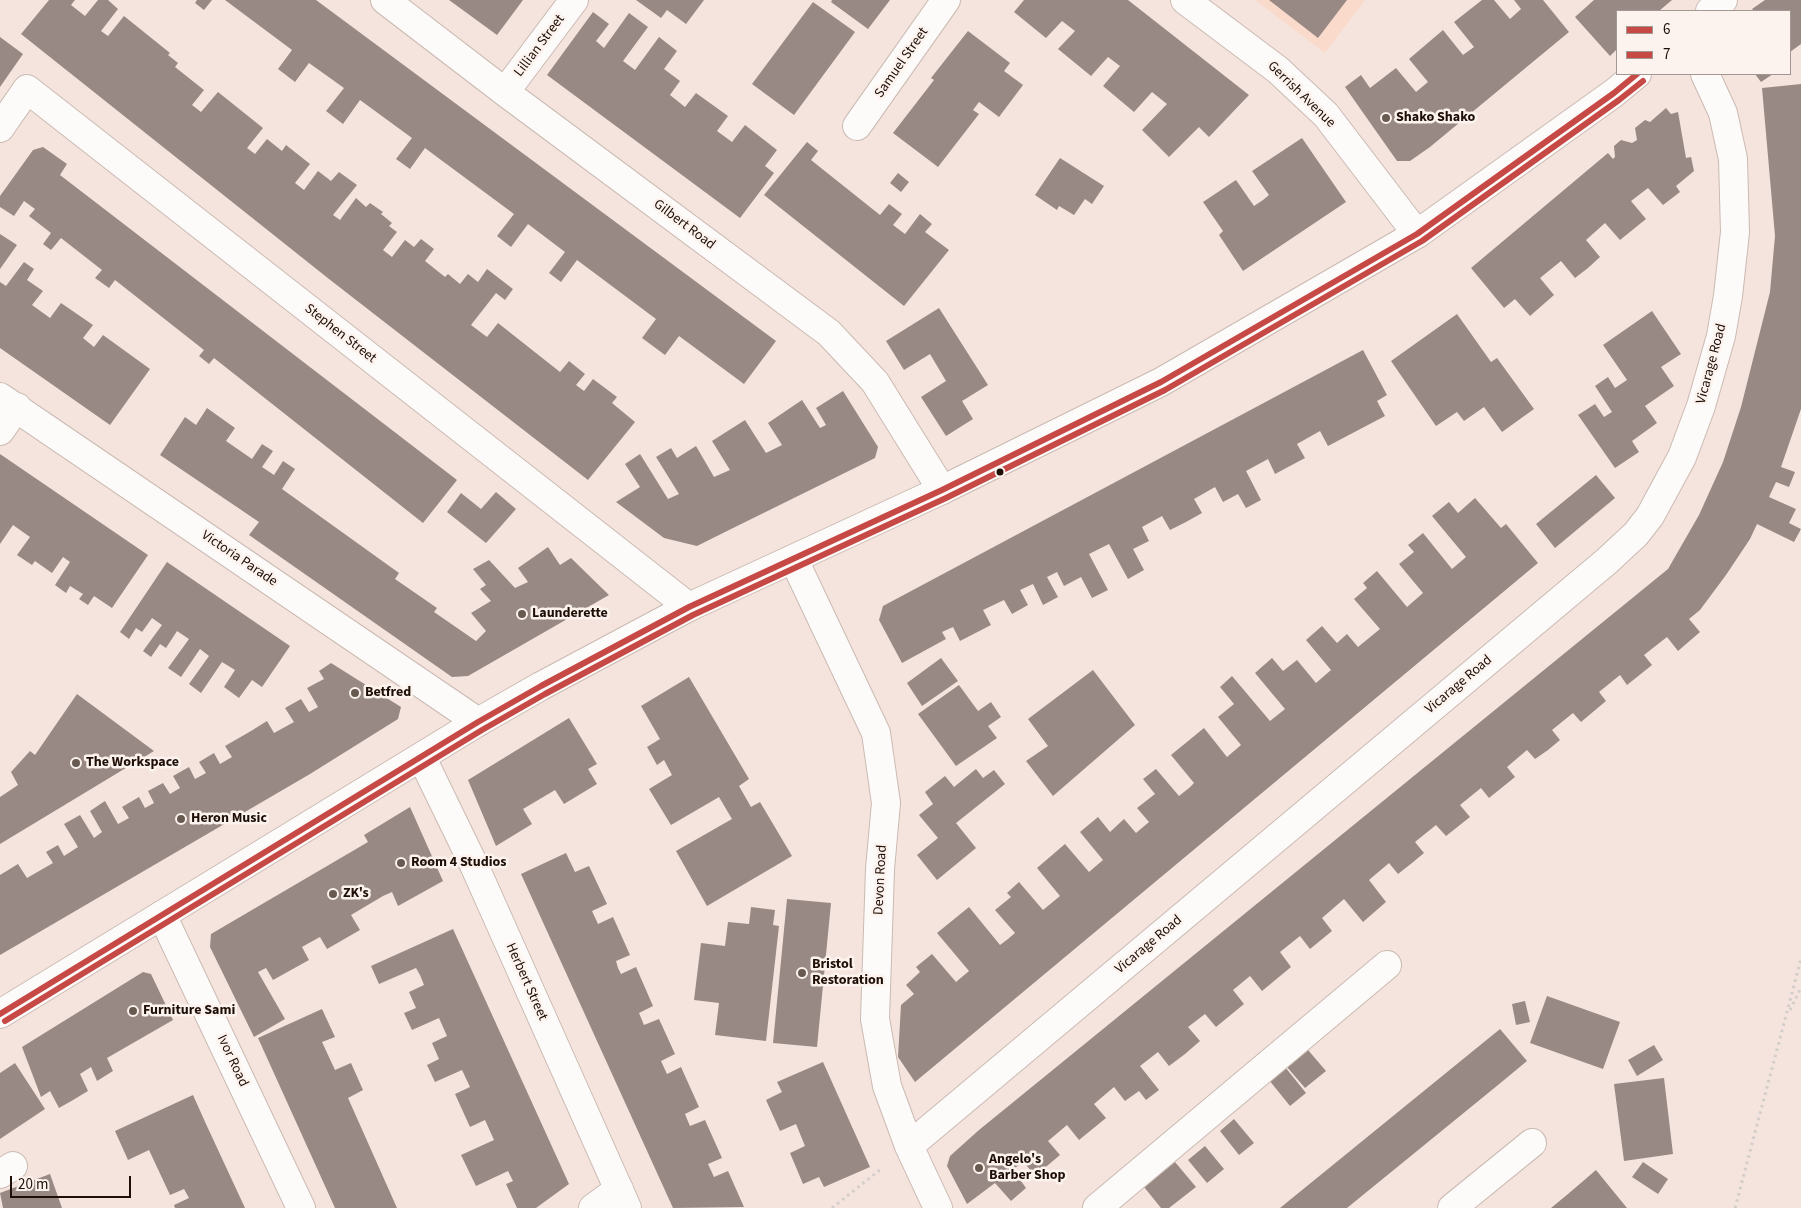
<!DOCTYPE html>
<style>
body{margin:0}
#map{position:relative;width:1801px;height:1208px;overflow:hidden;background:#f4e4dd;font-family:"Source Sans 3",sans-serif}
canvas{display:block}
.legend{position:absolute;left:1616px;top:10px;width:175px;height:65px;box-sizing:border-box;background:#fdf3ee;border:1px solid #a39791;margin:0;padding:6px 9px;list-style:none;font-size:15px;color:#1d0e06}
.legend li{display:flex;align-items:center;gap:10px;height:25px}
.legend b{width:25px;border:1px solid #a39791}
.scale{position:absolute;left:10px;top:1176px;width:121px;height:22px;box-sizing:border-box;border:2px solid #1d0e06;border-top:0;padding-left:6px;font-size:15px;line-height:18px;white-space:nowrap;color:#1d0e06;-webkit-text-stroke:4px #fdf3ee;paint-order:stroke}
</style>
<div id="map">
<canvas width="1801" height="1208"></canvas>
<ul class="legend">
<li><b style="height:6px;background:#c64945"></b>6</li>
<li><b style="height:6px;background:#c64945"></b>7</li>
</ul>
<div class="scale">20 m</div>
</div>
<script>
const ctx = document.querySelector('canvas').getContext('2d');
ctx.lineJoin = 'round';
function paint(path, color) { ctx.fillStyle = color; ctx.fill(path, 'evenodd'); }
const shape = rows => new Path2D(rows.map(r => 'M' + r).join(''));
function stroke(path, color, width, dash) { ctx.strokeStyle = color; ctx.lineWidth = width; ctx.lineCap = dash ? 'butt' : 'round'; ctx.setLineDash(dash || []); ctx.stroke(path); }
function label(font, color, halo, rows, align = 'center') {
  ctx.font = font + ' "Source Sans 3",sans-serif'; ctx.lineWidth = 5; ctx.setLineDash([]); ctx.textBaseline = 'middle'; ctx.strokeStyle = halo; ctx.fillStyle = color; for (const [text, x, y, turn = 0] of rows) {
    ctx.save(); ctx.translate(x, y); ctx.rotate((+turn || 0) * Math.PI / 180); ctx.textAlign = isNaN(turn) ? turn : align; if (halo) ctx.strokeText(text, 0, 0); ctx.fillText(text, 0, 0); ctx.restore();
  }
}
paint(shape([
 [1255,0,1365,0,1325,53]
]), '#fadbcb');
paint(shape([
 [49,0,75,0,71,5,85,16,98,0,108,0,118,9,101,31,108,36,124,16,170,53,168,55,178,63,175,67,204,90,192,105,201,112,218,92,263,128,247,148,255,154,267,139,282,151,286,145,310,164,295,183,304,190,318,171,331,181,339,172,357,185,333,215,340,220,356,198,366,207,370,203,383,212,381,214,392,223,389,226,397,232,383,250,392,257,405,240,414,247,421,239,434,249,425,261,445,277,448,274,460,284,468,274,478,282,487,269,513,289,505,300,496,293,471,325,487,337,498,323,560,372,569,361,585,374,576,385,584,391,593,379,617,397,612,403,635,422,588,480,329,279,21,34],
 [197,0,212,0,204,10,195,3],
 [225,0,316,0,776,341,744,384,679,336,665,355,642,338,656,319,577,260,561,282,549,273,565,252,528,224,511,247,497,236,514,214,437,157,425,148,410,169,396,159,412,138,360,100,343,124,326,111,344,88,309,63,295,82,278,69,292,50],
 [449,0,523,0,497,35],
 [636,0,704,0,686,24,667,10,661,18],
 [832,0,890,0,868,29,831,2],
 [1024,0,1128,0,1249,95,1209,137,1199,127,1169,157,1142,130,1167,104,1152,92,1134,112,1103,86,1120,66,1108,57,1091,76,1058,49,1075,31,1062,21,1046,38,1014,12],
 [1269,0,1347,0,1318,38],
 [1482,0,1494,0,1510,19,1521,9,1514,0,1543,0,1569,32,1430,147,1410,161,1397,161,1345,87,1361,75,1370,88,1396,68,1416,92,1428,82,1409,59,1443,30,1463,55,1467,52,1474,47,1454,22],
 [1594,0,1672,0,1659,11,1617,11,1617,49,1610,56,1575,17],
 [1765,0,1801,0,1801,44,1790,52,1790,11,1754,11,1752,9],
 [813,2,855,32,794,115,752,84],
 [593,12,609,24,596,41,604,48,629,13,648,27,623,61,635,70,659,37,677,51,664,69,680,81,670,95,685,107,696,93,728,116,717,131,732,142,745,125,777,150,765,166,774,173,740,218,547,75],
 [968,31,1010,63,1004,71,1023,85,999,117,979,102,973,110,979,114,938,167,893,133,934,80,931,78],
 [0,37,23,54,0,87],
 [1755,74,1773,74,1761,82],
 [1801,84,1801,409,1781,467,1795,472,1789,487,1776,482,1769,497,1796,509,1789,523,1801,529,1794,542,1757,524,1750,539,1726,575,1700,610,1689,619,1700,632,1678,651,1667,637,1644,655,1652,665,1627,685,1620,675,1599,692,1606,701,1581,722,1573,713,1552,730,1560,740,1548,750,1535,759,1527,750,1507,767,1515,777,1489,798,1481,788,1460,805,1470,817,1446,836,1436,825,1415,842,1424,853,1412,863,1398,874,1389,863,1369,880,1386,902,1363,922,1344,899,1322,918,1332,931,1310,949,1300,936,1280,952,1291,967,1262,991,1250,976,1233,990,1244,1004,1216,1027,1205,1014,1188,1027,1200,1041,1185,1054,1169,1066,1158,1052,1140,1066,1159,1090,1146,1100,1139,1091,1125,1101,1114,1087,1094,1104,1106,1118,1079,1140,1067,1125,1048,1141,1060,1155,1035,1176,1023,1161,1013,1170,1026,1188,1011,1201,995,1183,967,1204,947,1166,950,1156,979,1130,1668,569,1699,515,1723,462,1741,407,1770,292,1775,236,1762,88],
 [1666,108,1671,114,1678,112,1686,158,1691,157,1694,171,1676,186,1680,192,1663,205,1648,188,1631,201,1646,219,1620,240,1605,223,1586,240,1600,257,1588,268,1575,278,1561,261,1540,278,1554,295,1530,316,1515,299,1504,308,1471,268,1608,153,1613,159,1615,157,1614,146,1621,140,1632,143,1637,140,1635,128,1645,120,1650,122],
 [1302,138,1346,202,1243,271,1219,235,1223,231,1203,202,1236,180,1254,206,1263,200,1269,195,1252,171],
 [807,142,818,151,811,160,880,215,889,204,902,214,893,225,905,234,920,214,932,224,925,232,949,250,904,306,764,195],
 [43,147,67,164,60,175,457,480,423,523,214,358,209,364,199,356,204,350,115,280,109,288,95,278,102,270,61,238,51,250,43,244,51,233,29,216,35,209,24,201,14,216,0,207,0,196,33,150],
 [1060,158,1104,186,1092,204,1085,199,1074,215,1059,206,1057,210,1035,195],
 [898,173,909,182,901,192,890,183],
 [0,234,17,245,0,269],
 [24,262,34,269,27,280,43,291,32,305,50,318,61,303,93,325,83,338,94,347,103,335,150,369,110,425,0,348,0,282,6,286],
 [939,308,988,385,962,401,973,419,946,436,921,397,946,381,930,354,904,370,886,341],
 [1652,311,1681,354,1661,367,1674,386,1645,406,1657,423,1632,441,1639,452,1615,468,1578,415,1595,404,1604,417,1612,412,1595,386,1608,377,1615,388,1627,380,1603,345],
 [1457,314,1491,362,1497,358,1534,409,1502,432,1484,407,1464,421,1457,412,1436,426,1391,361],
 [1363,350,1387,395,1377,401,1385,416,1328,446,1320,431,1297,444,1305,458,1275,474,1268,459,1246,471,1261,500,1246,508,1238,494,1223,502,1215,487,1194,499,1202,513,1186,522,1170,530,1162,516,1142,527,1149,541,1133,549,1144,570,1128,579,1109,544,1089,554,1108,590,1092,598,1081,577,1064,586,1057,572,1047,577,1058,597,1043,605,1033,584,1020,590,1028,605,1012,614,1004,600,983,610,991,625,960,641,953,627,942,632,946,639,902,663,879,620,883,606],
 [843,391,878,447,875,458,723,533,697,546,664,538,616,502,640,487,625,464,640,454,668,499,679,494,656,457,671,448,677,458,696,446,714,477,730,470,712,441,745,420,766,453,782,445,768,423,802,400,820,428,826,425,816,408],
 [207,408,235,428,226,441,252,459,262,444,273,451,262,467,274,475,283,461,295,469,282,489,399,573,395,579,437,608,434,612,476,641,486,631,471,613,491,601,480,589,486,585,473,569,489,560,515,588,528,582,518,568,548,547,560,565,571,558,609,595,468,676,452,677,249,535,259,522,160,455,185,417,196,425],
 [0,454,148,555,112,608,94,596,88,605,79,599,83,594,70,586,66,593,55,585,70,562,63,557,52,573,35,561,32,565,17,555,30,537,13,525,0,544],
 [1596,475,1615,498,1555,548,1536,524],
 [496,492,516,509,486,543,447,512,461,493,481,509],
 [1475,498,1501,528,1506,524,1538,563,915,1082,898,1057,901,1005,914,994,906,985,920,972,916,967,932,954,956,982,969,971,937,933,969,907,1000,945,1008,939,1015,933,995,910,1011,897,1007,893,1019,882,1043,910,1060,896,1037,868,1065,844,1089,872,1103,860,1080,832,1098,817,1110,832,1124,819,1136,833,1149,822,1137,808,1155,794,1143,779,1156,769,1179,796,1189,788,1194,783,1171,755,1204,728,1227,757,1241,745,1218,717,1234,704,1220,687,1232,676,1270,721,1285,709,1255,673,1272,658,1283,671,1297,660,1316,683,1331,670,1306,640,1322,626,1337,643,1347,634,1358,647,1380,629,1354,599,1367,588,1363,583,1377,571,1407,607,1423,593,1399,564,1414,552,1408,545,1423,533,1452,569,1466,557,1432,516,1449,502,1458,513],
 [167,562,290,646,262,687,252,680,239,698,224,687,235,670,222,662,201,693,189,684,209,656,200,649,181,677,168,668,189,639,177,631,166,648,160,644,151,657,143,651,162,625,152,618,142,632,136,628,129,639,120,632],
 [941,658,958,681,922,706,907,683],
 [331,663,401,707,398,719,310,774,0,955,0,875,18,864,27,878,53,863,46,852,58,845,64,856,78,847,64,824,80,815,94,838,102,832,90,811,105,801,118,824,129,818,122,807,139,797,145,808,154,803,148,791,163,783,170,794,180,788,173,776,189,767,195,779,206,773,199,762,214,753,220,764,232,757,225,746,251,731,267,721,274,733,294,722,285,708,301,699,309,712,318,707,307,688,324,679,319,671],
 [1093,670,1135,725,1053,796,1026,761,1048,746,1028,719],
 [689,677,749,779,739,786,751,807,760,802,792,856,707,906,676,851,732,819,719,797,671,825,649,789,672,775,664,760,657,765,647,747,660,739,641,706],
 [959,685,978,711,991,702,1001,717,988,726,997,738,956,766,918,714],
 [77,694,154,751,0,844,0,797,18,785,11,772,30,751,35,755],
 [569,718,597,764,588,769,597,784,564,804,555,790,523,809,532,824,496,846,468,780],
 [976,769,983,778,994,770,1005,784,956,823,976,848,937,880,917,855,938,838,919,815,933,804,925,792,945,776,954,787],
 [410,807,443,881,398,906,392,892,383,896,351,915,360,930,327,949,320,937,309,943,302,947,309,960,273,980,266,968,258,972,285,1019,254,1037,210,947,211,934,368,842,364,835],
 [566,853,575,872,589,866,607,904,592,911,598,924,613,917,630,955,616,961,618,968,621,974,636,967,653,1006,639,1013,644,1025,659,1019,675,1054,661,1061,667,1074,681,1067,699,1107,685,1114,687,1119,690,1126,705,1120,722,1158,708,1164,714,1177,728,1171,744,1207,673,1208,521,874],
 [787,899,831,903,817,1047,773,1043],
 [751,907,775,910,773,925,779,926,766,1041,715,1035,719,1003,694,1000,701,943,725,946,728,922,749,924],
 [453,929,569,1184,536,1208,517,1208,506,1184,513,1181,508,1171,476,1186,461,1155,494,1140,485,1120,470,1127,455,1094,470,1087,462,1070,435,1082,427,1065,439,1059,432,1043,447,1036,439,1018,412,1030,404,1013,416,1008,409,992,424,985,420,975,416,968,379,984,371,966],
 [143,972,151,974,173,1020,107,1058,113,1071,97,1081,91,1067,80,1074,88,1091,73,1100,59,1108,50,1091,41,1097,22,1047],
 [1547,996,1620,1022,1603,1069,1530,1043],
 [1525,1001,1530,1022,1516,1025,1512,1004],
 [322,1009,335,1037,322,1042,335,1070,351,1063,363,1090,348,1098,397,1208,335,1208,258,1038],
 [1500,1029,1527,1061,1498,1085,1347,1208,1280,1208],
 [1654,1045,1663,1060,1637,1076,1628,1060],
 [1308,1050,1326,1071,1305,1088,1287,1067],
 [823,1062,870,1167,824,1187,819,1177,803,1184,790,1153,805,1146,796,1124,780,1131,766,1100,782,1092,777,1082],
 [15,1063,45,1109,0,1139,0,1073],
 [1285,1067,1306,1093,1290,1106,1269,1080],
 [1664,1078,1673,1154,1624,1161,1614,1084],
 [193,1095,206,1124,245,1208,175,1208,174,1205,189,1198,184,1189,170,1195,149,1150,128,1160,115,1131],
 [1234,1119,1254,1143,1239,1155,1220,1131],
 [1205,1146,1224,1169,1207,1183,1188,1160],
 [1175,1162,1196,1187,1169,1208,1161,1208,1144,1187],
 [1643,1162,1668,1179,1658,1194,1632,1177],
 [1596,1170,1627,1208,1551,1208,1568,1194],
 [50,1174,62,1208,3,1208,0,1193]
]), '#988984');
const minor = shape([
 [385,0,505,92,829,333,875,382,942,490],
 [1185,0,1278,70,1326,115,1417,234],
 [505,92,574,0],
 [857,126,946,0],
 [0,128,27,89,689,607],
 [0,397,478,722],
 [0,431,17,407],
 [794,560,876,733,886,803,880,869,875,1019,887,1086,909,1146,938,1208],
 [422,758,474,865,627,1208],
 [162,915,301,1208],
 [909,1146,1607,561,1636,534,1650,516,1682,457,1701,406,1721,336,1728,296,1735,232,1733,159,1723,113,1705,74],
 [0,1174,13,1166],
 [593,1208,619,1189],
 [1097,1208,1387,965],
 [1452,1208,1532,1143]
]);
const major = shape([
 [1710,11,1723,0],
 [0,1014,478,722,541,686,689,607,942,490,1161,382,1417,234,1614,93,1637,74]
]);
stroke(minor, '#cabab2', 30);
stroke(major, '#cabab2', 30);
stroke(shape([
 [1790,1010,1801,988],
 [832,1208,881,1169],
 [1735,1208,1801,959]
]), '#d2cdca', 3, [2.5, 4]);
stroke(minor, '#fdfbfa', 28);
stroke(major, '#fdfbfa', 28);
stroke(shape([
 [0,1014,478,722,541,686,689,607,942,490,1161,382,1417,234,1614,93,1637,74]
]), '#c64945', 6);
stroke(shape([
 [5,1021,482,730,545,694,693,615,946,498,1165,390,1422,241,1619,100,1643,81]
]), '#c64945', 6);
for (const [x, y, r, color] of [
 [1386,118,5,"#685951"],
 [1000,472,4.5,"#1d0e06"],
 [522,614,5,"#685951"],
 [355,693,5,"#685951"],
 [76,763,5,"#685951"],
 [181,819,5,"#685951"],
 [401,863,5,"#685951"],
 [333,894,5,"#685951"],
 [802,973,5,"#685951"],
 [133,1011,5,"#685951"],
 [979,1168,5,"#685951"]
]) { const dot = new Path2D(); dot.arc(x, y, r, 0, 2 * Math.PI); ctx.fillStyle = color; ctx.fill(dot); stroke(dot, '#fdf3ee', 2); }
label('14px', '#1d0e06', '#fdf3ee', [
 ["Lillian Street",540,46,-53],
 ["Samuel Street",902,63,-55],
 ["Gerrish Avenue",1301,95,44],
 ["Gilbert Road",684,225,37],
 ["Stephen Street",340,334,38],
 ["Vicarage Road",1712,364,-75],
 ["Victoria Parade",239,559,34],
 ["Vicarage Road",1459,685,-40],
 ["Devon Road",881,880,-87],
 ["Vicarage Road",1149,945,-40],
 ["Herbert Street",526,982,66],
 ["Ivor Road",232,1061,65]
]);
label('bold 14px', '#1d0e06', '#fdf3ee', [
 ["Shako Shako",1396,118],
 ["Launderette",532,614],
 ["Betfred",365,693],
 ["The Workspace",86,763],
 ["Heron Music",191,819],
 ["Room 4 Studios",411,863],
 ["ZK's",343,894],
 ["Bristol",812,965],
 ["Restoration",812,981],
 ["Furniture Sami",143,1011],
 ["Angelo's",989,1160],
 ["Barber Shop",989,1176]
], 'left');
</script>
